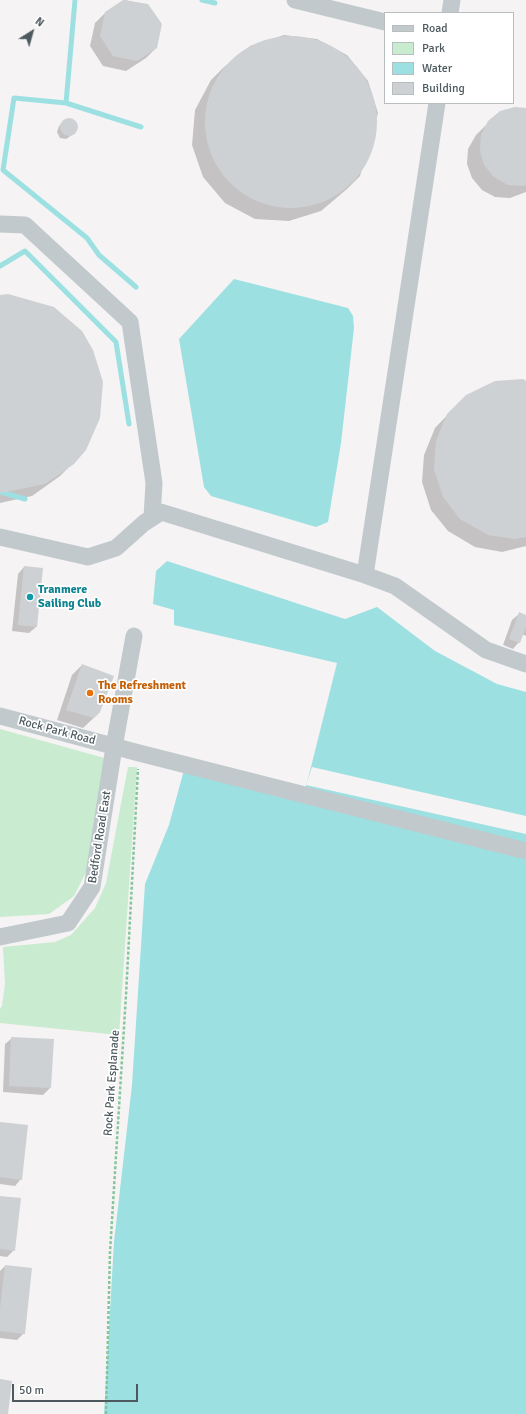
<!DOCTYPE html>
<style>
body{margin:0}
#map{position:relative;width:526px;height:1414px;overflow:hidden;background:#f5f3f3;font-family:Signika,sans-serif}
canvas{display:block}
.legend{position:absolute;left:384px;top:12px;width:130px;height:92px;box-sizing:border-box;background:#fff;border:1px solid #b8bdbf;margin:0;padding:5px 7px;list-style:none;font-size:12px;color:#4d595e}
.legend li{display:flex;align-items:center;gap:8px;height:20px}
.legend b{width:20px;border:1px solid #b8bdbf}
.north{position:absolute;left:12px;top:12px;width:40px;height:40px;-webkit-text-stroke:3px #fff;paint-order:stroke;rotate:37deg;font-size:11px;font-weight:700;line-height:16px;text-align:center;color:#4d595e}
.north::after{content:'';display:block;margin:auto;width:14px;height:18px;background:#4d595e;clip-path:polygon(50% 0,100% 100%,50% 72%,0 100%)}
.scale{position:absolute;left:12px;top:1384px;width:126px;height:18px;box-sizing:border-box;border:2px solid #4d595e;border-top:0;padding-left:5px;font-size:12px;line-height:14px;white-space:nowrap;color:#4d595e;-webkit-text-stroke:3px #fff;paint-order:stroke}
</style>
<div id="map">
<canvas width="526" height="1414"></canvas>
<ul class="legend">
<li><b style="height:5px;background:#c1c9cd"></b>Road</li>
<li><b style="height:11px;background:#c9ebd0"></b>Park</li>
<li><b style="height:11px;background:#9ce0e2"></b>Water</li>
<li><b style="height:11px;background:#ced1d4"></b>Building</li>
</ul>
<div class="north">N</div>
<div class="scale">50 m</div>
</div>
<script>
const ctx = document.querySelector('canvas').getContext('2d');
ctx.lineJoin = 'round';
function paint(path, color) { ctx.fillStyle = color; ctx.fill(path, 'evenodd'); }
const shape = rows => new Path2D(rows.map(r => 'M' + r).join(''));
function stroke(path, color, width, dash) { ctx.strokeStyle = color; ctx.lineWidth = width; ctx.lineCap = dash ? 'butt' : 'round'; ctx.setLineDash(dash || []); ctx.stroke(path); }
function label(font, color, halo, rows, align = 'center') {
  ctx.font = font + ' Signika,sans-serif'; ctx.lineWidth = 3.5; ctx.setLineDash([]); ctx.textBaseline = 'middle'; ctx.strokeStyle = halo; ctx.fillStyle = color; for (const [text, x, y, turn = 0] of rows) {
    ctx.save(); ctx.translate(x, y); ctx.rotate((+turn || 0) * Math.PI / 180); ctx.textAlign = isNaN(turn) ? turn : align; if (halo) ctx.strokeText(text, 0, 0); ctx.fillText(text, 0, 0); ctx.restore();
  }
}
paint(shape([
 [0,729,108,759,91,862,74,896,49,914,0,917],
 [128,767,137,767,119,1035,0,1023,0,1009,2,1006,5,984,3,947,55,942,71,935,95,908,106,883]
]), '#c9ebd0');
paint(shape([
 [234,279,348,308,353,316,354,328,341,443,328,522,316,527,211,496,204,487,179,339],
 [167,561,345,619,377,607,435,651,497,684,526,692,526,1414,104,1414,114,1242,132,1085,145,884,169,825,184,770,302,801,311,767,337,663,174,625,174,610,153,604,156,571]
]), '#9ce0e2');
paint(shape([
 [312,767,526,816,526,834,306,785]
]), '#f5f3f3');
paint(shape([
 [125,0,148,5,156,48,146,58,126,71,103,66,90,46,95,23,105,13],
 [284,35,317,39,347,55,368,81,378,113,360,176,347,189,321,211,289,221,255,219,225,203,203,177,192,145,195,110,211,80,224,67,250,46],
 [526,109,526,192,510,198,495,197,482,190,472,178,467,164,468,149,476,135,489,122],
 [68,119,74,121,77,127,75,133,66,139,60,138,57,132,59,126],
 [0,296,73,463,60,476,32,496,0,503],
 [526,382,526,546,502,552,475,547,448,531,431,510,422,482,424,455,435,428,454,408],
 [24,567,36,627,29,633,12,631,18,574],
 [519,614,526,616,526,636,522,634,519,642,513,649,503,645,512,620],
 [82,665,100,712,83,728,57,720,72,675],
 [12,1038,50,1088,43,1095,3,1092,5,1044],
 [0,1123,21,1179,15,1186,0,1184],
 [0,1197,14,1250,7,1257,0,1256],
 [5,1266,24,1333,17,1340,0,1338,0,1271]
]), '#0003');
stroke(shape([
 [202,0,215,3],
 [66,103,75,0],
 [0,266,25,251,116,342,129,424],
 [136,287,99,255,87,238,3,170,14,98,66,103,141,127],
 [0,492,25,499]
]), '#9ce0e2', 5);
paint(shape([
 [123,0,148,4,162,24,157,48,137,61,113,56,100,36,105,12],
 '205 122a86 86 0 1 1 172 0a86 86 0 1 1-172 0Z',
 [515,107,526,108,526,185,523,186,508,185,494,177,484,165,480,151,481,135,488,121,500,111],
 '60 127a9 9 0 1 1 18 0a9 9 0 1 1-18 0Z',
 [8,294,54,307,82,331,93,350,103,382,100,418,86,450,74,464,45,484,1,493,0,492,0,295],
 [523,379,526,381,526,537,515,539,488,535,460,519,443,497,434,469,436,441,447,414,466,395,495,381],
 [24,566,43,568,37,627,18,625],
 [519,612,526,615,526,627,520,643,509,639],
 [82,664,114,676,100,712,94,718,66,710],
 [11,1037,54,1039,51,1088,9,1086],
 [0,1122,28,1125,22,1180,0,1177],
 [0,1196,21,1198,15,1251,0,1249],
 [5,1265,32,1268,25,1334,0,1331,0,1309],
 [0,1379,12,1381,8,1414,0,1414]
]), '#ced1d4');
stroke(shape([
 [106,1414,110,1252,126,995,138,769]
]), '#85c59a', 2.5, [3, 2]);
stroke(shape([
 [295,0,385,22],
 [450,13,452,0],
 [437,103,365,575,395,586,486,650,526,664],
 [0,224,25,225,130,322,154,483,152,517],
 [0,537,88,557,116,548,144,523,161,512,365,575],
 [0,716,139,753,526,851],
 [0,937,68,923,92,887,114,747,134,636]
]), '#c1c9cd', 17);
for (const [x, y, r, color] of [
 [30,597,4,"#0f9aa8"],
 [90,693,4,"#e8710a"]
]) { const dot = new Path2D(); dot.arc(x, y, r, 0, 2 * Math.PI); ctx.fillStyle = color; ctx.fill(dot); stroke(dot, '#fff', 1.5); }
label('bold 12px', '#0d838f', '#fff', [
 ["Tranmere",38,590],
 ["Sailing Club",38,604]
], 'left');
label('bold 12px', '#c56008', '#fff', [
 ["The Refreshment",98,686],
 ["Rooms",98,700]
], 'left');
label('12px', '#4d595e', '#fff', [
 ["Rock Park Road",57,731,15],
 ["Bedford Road East",100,837,-81],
 ["Rock Park Esplanade",112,1083,-86]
]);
</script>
